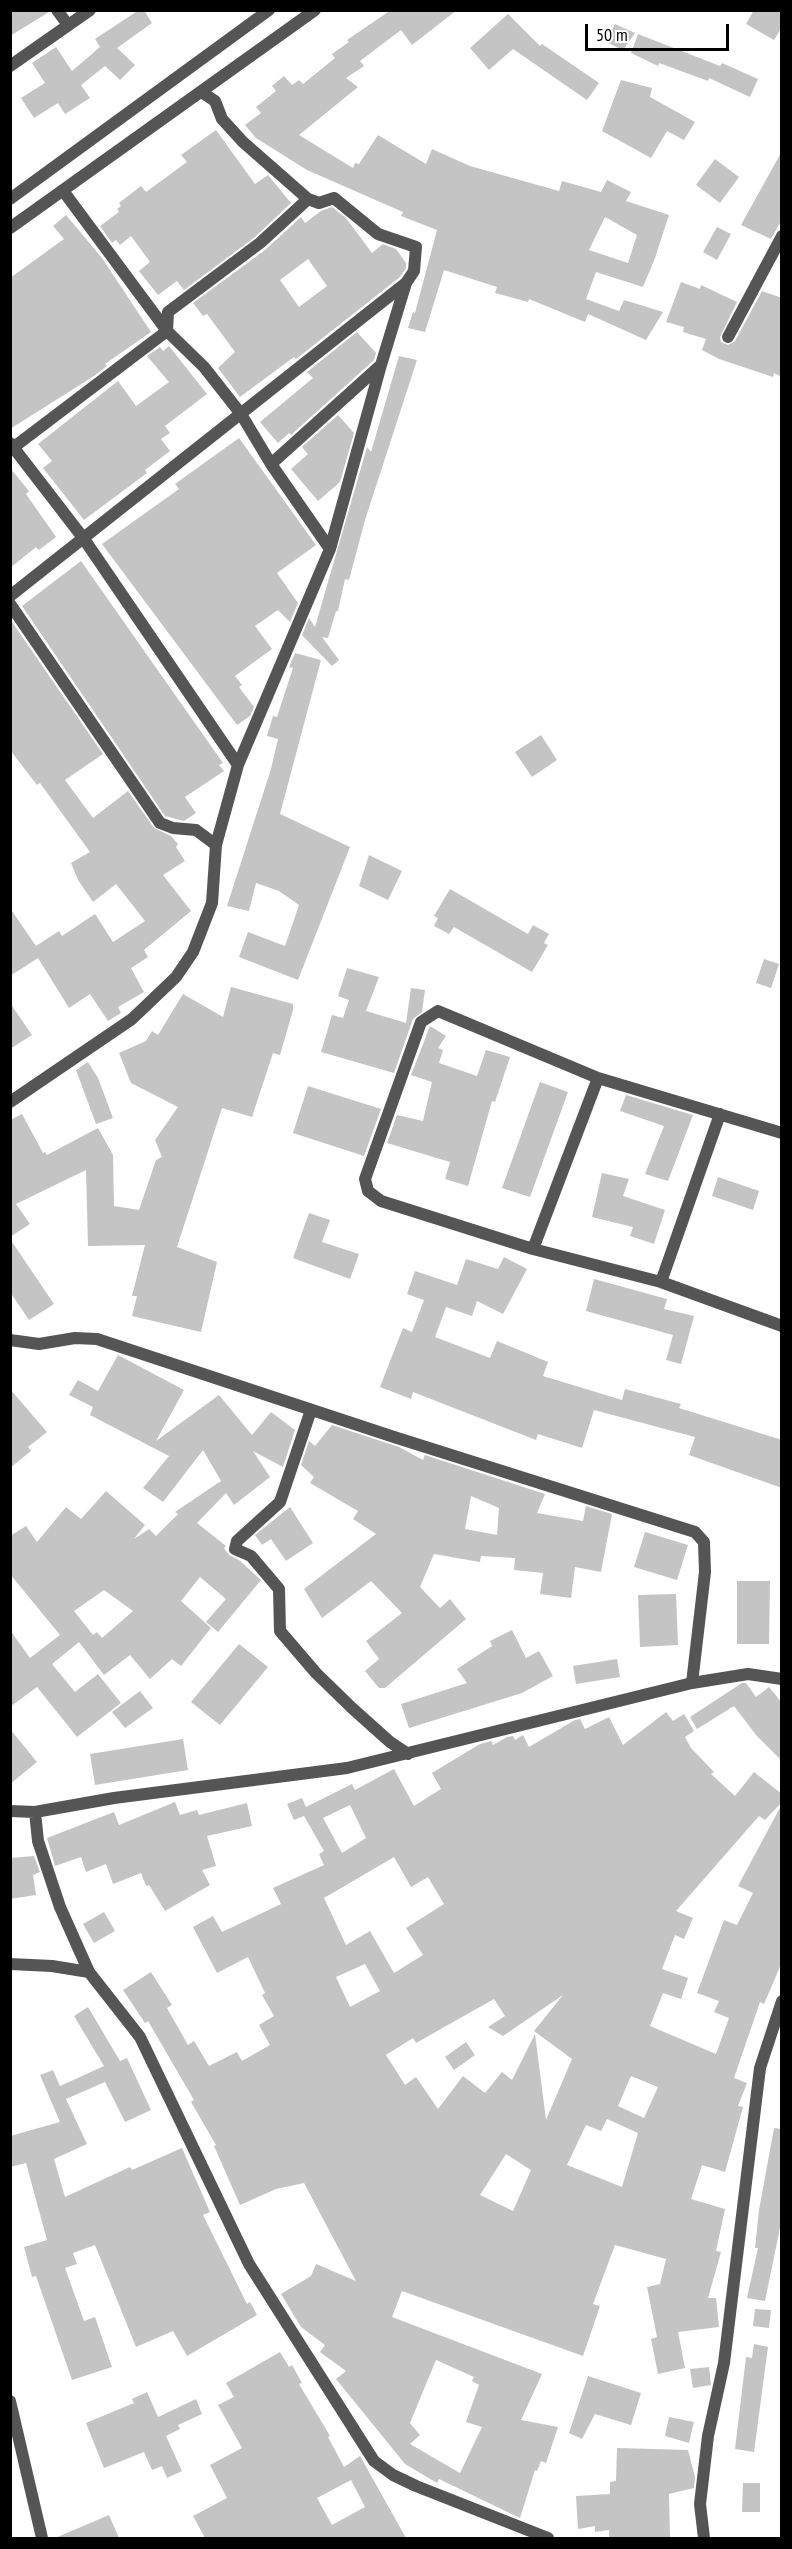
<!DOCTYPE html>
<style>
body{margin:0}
#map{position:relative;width:792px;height:2549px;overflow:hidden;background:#fff;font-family:"PT Sans Narrow",sans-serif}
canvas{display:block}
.frame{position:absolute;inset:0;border:12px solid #000;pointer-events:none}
.scale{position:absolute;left:585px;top:24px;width:144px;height:27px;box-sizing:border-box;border:3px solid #000;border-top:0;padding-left:8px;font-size:18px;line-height:21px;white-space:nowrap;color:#000;-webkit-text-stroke:4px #fff;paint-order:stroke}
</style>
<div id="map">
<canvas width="792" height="2549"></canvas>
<div class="frame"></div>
<div class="scale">50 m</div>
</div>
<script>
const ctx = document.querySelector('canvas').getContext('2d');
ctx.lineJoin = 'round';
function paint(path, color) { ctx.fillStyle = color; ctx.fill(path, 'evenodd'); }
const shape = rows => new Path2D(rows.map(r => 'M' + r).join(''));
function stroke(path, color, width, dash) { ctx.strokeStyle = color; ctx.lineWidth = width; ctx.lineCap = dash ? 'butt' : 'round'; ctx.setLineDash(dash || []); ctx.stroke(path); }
paint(shape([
 [10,10,49,10,49,12,10,36],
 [139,10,144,10,152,23,117,48,135,65,120,80,105,66,81,85,90,98,65,114,58,103,34,118,21,98,45,83,32,63,56,47,72,71,100,47,95,39],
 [391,10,457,10,412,45,401,30,360,61,364,66,346,78,358,87,299,135,353,168,355,163,359,164,378,135,426,164,432,149,470,166,559,191,562,181,601,192,607,180,631,192,626,201,669,215,655,258,643,287,596,272,586,299,619,311,624,300,663,312,646,340,588,314,585,322,529,299,528,302,495,293,497,287,444,270,425,332,408,328,413,312,415,313,437,230,401,216,403,212,307,170,256,138,245,125,261,113,256,107,276,91,272,86,284,76,292,85,299,80,303,84,335,58,332,54,349,42,347,40],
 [605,217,637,235,628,263,589,250],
 [754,10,782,10,782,27,774,40,746,24],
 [508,14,540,46,542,44,599,83,587,100,513,49,489,70,470,48],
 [615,24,635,33,623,50,606,42],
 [638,34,720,66,722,63,758,79,750,97,709,78,708,81,659,63,658,66,631,53],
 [621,80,652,88,650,97,695,122,684,140,667,131,651,158,602,131],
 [216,130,255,184,268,175,291,203,255,237,184,290,177,281,158,295,139,271,150,262,131,236,120,245,116,240,112,243,100,226,119,212,117,209,121,206,119,203,141,186,146,192,187,162,181,155],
 [782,151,782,219,771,239,741,225],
 [715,159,739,177,720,203,696,185],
 [332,207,346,218,372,253,383,244,396,249,406,263,406,268,400,277,296,359,294,357,240,397,218,368,235,352,207,314,203,316,193,303,265,250,301,217,305,223,321,211],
 [308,259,327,286,299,307,280,280],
 [66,215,102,258,151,332,105,364,107,366,94,376,10,429,10,278,64,239,53,226],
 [717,227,731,234,717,260,703,252],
 [681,282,700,289,701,285,737,302,720,337,721,342,728,345,735,341,762,291,782,298,782,377,774,373,773,377,719,359,702,350,706,339,683,332,684,327,666,322],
 [357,332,376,353,374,360,291,435,289,433,278,443,260,422,313,378,307,372],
 [169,346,207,394,165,426,170,433,161,439,170,451,145,470,147,473,84,520,43,468,52,461,38,444,118,381,136,406,169,382,147,356,160,347,163,351],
 [399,356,417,360,365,520,349,580,345,579,338,611,336,611,328,638,322,637,339,660,332,666,302,635,309,618,315,627,367,447,371,452],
 [338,415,354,433,340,482,318,501,291,469,308,454,302,447],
 [239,438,316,545,277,573,298,603,290,622,278,610,255,626,272,649,235,676,242,685,239,687,254,707,250,716,237,725,102,544,179,489,175,484],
 [10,468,29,491,26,494,56,537,39,550,36,547,10,568],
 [81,561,223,763,219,765,224,771,185,797,196,813,184,821,165,816,22,606],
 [10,619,103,754,65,780,93,818,128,791,154,828,171,836,178,844,176,847,185,861,163,875,191,911,144,950,148,957,131,968,144,992,118,1007,121,1013,108,1021,90,994,69,1008,38,958,10,976,10,908,36,946,59,931,62,936,95,914,113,942,145,921,116,884,93,902,78,880,71,863,90,852,40,783,37,785,10,750],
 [295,653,321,660,280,814,350,847,298,980,239,957,248,932,285,946,299,905,279,891,256,883,249,911,227,906,271,769,278,739,267,736,273,716,277,717,293,668,289,667],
 [541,735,557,760,532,777,515,752],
 [369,855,402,871,388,900,359,886],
 [450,889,528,934,533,925,549,934,544,943,548,945,532,972,454,927,449,934,434,926,438,918,434,916],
 [764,959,779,964,771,988,756,983],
 [347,968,379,977,366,1011,406,1023,411,988,425,990,422,1012,413,1019,394,1073,321,1052,332,1015,343,1018,349,1000,338,996],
 [231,987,293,1004,293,1010,280,1055,273,1053,252,1117,222,1108,177,1247,217,1262,201,1332,132,1316,137,1296,132,1296,145,1245,88,1246,86,1170,16,1204,30,1224,10,1237,10,1120,22,1114,43,1153,45,1152,47,1155,98,1128,113,1155,114,1206,139,1210,156,1160,162,1157,155,1140,178,1107,131,1083,119,1053,146,1041,152,1031,158,1035,183,994,223,1017],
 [10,1003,32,1035,10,1049],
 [430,1026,446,1036,438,1048,443,1050,439,1063,477,1076,486,1050,510,1057,495,1102,492,1101,468,1186,445,1179,450,1162,387,1143,397,1115,423,1121,432,1082,411,1075],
 [88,1062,98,1078,113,1118,96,1124,76,1070],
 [540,1082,568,1092,530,1197,502,1188],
 [308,1086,381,1109,364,1156,293,1133],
 [626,1095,693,1115,668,1181,645,1174,664,1126,620,1111],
 [602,1173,629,1179,623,1196,665,1210,654,1244,630,1236,633,1227,592,1217],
 [718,1177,759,1191,753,1210,712,1196],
 [309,1213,330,1220,322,1242,359,1254,350,1279,293,1258],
 [10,1239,54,1304,29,1320,10,1292],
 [504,1257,527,1269,503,1314,477,1301,472,1316,446,1307,435,1337,490,1358,497,1341,548,1362,543,1376,622,1400,625,1389,681,1404,679,1408,782,1440,782,1488,689,1455,695,1437,594,1410,582,1448,538,1434,536,1440,413,1392,411,1399,380,1387,403,1328,412,1332,424,1300,407,1294,415,1271,457,1285,466,1259,498,1269],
 [594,1279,667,1299,664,1309,694,1316,681,1364,666,1360,673,1335,586,1311],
 [118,1355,184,1390,156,1441,219,1395,252,1435,271,1412,295,1430,283,1467,253,1451,270,1477,234,1505,226,1493,197,1523,226,1546,224,1548,229,1555,239,1560,261,1580,218,1632,206,1622,226,1599,200,1577,181,1601,211,1628,181,1666,172,1659,150,1679,130,1655,104,1675,79,1642,52,1664,75,1692,98,1674,121,1703,77,1737,37,1687,10,1707,10,1630,30,1658,60,1635,10,1574,10,1536,26,1526,37,1542,66,1507,81,1519,106,1491,145,1525,134,1539,149,1529,156,1536,178,1514,175,1512,221,1481,203,1450,163,1502,143,1488,169,1456,90,1415,93,1407,69,1395,78,1380,98,1391],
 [104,1590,133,1611,102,1638,97,1632,93,1635,74,1611],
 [10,1389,47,1432,28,1447,31,1451,10,1468],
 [332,1425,399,1447,423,1460,425,1455,545,1494,537,1513,583,1521,586,1506,612,1514,601,1572,575,1567,571,1598,540,1594,543,1573,514,1570,515,1558,481,1556,480,1562,434,1554,420,1587,440,1608,450,1599,466,1619,385,1688,379,1688,365,1671,379,1659,366,1641,402,1613,371,1581,322,1618,304,1589,376,1534,353,1519,358,1511,310,1483,314,1477,301,1465,309,1441,315,1446],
 [471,1496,499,1508,497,1535,465,1529],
 [290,1507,313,1543,286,1561,271,1539,262,1545,255,1535],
 [645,1532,688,1545,677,1580,634,1567],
 [737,1581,770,1581,769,1644,737,1644],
 [676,1594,678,1645,640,1647,638,1595],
 [512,1630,526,1658,539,1651,553,1676,522,1693,409,1728,401,1704,467,1683,457,1669,492,1646,490,1641],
 [239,1644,268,1667,220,1725,191,1702],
 [617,1659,620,1677,576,1684,573,1666],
 [742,1683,746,1683,756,1697,769,1687,782,1703,782,1761,756,1735,734,1706,697,1729,690,1717],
 [140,1691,153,1708,125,1728,112,1712],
 [666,1712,673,1721,684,1714,694,1731,685,1737,691,1748,714,1772,711,1774,735,1796,754,1772,782,1794,782,1802,765,1820,759,1816,676,1911,693,1918,684,1939,675,1935,662,1969,688,1978,681,1999,663,1993,650,2026,716,2054,729,2018,714,2012,719,2001,697,1993,724,1920,737,1925,753,1893,738,1886,782,1804,782,1962,764,2004,760,2002,734,2078,747,2083,738,2106,743,2107,725,2172,702,2165,691,2199,725,2209,716,2251,721,2252,708,2298,716,2298,719,2327,678,2332,685,2368,658,2374,651,2339,657,2337,647,2287,660,2284,666,2259,615,2245,593,2304,600,2306,583,2356,402,2291,392,2317,542,2374,521,2420,558,2427,546,2463,541,2461,537,2471,535,2470,520,2518,439,2479,437,2483,405,2464,336,2379,346,2371,320,2352,325,2345,301,2327,281,2294,311,2276,316,2264,356,2281,304,2183,276,2189,240,2205,214,2146,216,2145,191,2102,194,2100,148,2021,145,2023,123,1990,151,1972,172,2005,167,2008,188,2045,194,2041,209,2066,237,2052,242,2061,270,2045,259,2025,274,2016,262,1995,265,1993,248,1957,217,1973,193,1927,213,1916,222,1932,281,1904,273,1888,324,1865,319,1854,324,1851,304,1816,294,1820,287,1804,302,1798,306,1807,352,1784,355,1790,394,1769,414,1806,441,1789,432,1773,480,1744,491,1741,493,1745,507,1737,513,1736,515,1740,523,1735,529,1747,575,1720,580,1719,585,1729,609,1717,623,1745],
 [350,1805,366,1838,342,1853,323,1818],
 [394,1857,411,1887,428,1877,444,1904,406,1928,423,1955,394,1973,370,1931,346,1945,324,1898],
 [365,1964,380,1991,350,2007,336,1977],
 [563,1995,534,2031,572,2059,546,2120,535,2034,512,2080,502,2072,485,2093,463,2076,438,2109,416,2077,405,2085,386,2055,413,2038,416,2043,494,1999,505,2016,488,2027,503,2036],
 [631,2076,658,2087,644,2118,618,2106],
 [607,2119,638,2133,622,2187,567,2165,586,2125,601,2131],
 [506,2154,531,2170,513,2211,480,2195],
 [436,2360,474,2377,472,2381,479,2385,466,2422,482,2427,460,2473,410,2444,420,2435,410,2423],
 [10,1729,37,1762,10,1784],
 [183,1739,188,1770,95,1785,90,1754],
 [175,1802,180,1815,197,1810,199,1815,247,1803,252,1826,207,1836,216,1866,202,1870,210,1885,165,1911,149,1885,146,1886,141,1873,113,1884,106,1864,86,1872,81,1857,55,1866,47,1838,114,1812,119,1825],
 [34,1856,40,1872,33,1875,36,1895,10,1899,10,1858],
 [104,1912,115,1931,94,1943,83,1924],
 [88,2007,120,2061,127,2058,151,2110,125,2122,105,2082,66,2099,87,2144,54,2159,65,2197,130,2167,132,2170,182,2148,210,2212,203,2215,247,2304,250,2302,257,2315,187,2356,173,2331,136,2347,95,2245,73,2253,77,2264,65,2268,84,2321,95,2317,112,2367,72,2380,36,2276,32,2277,24,2247,47,2240,26,2163,10,2167,10,2136,60,2122,40,2075,53,2070,60,2086,104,2066,74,2016],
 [466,2042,475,2055,454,2070,445,2057],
 [774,2128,782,2129,782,2218,765,2301,747,2298,758,2248,755,2248,759,2210],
 [755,2309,771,2310,769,2328,753,2326],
 [754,2344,768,2347,754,2452,735,2449,746,2357,752,2358],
 [280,2352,289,2367,292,2365,302,2383,299,2384,330,2436,328,2437,344,2467,360,2456,406,2538,205,2538,193,2516,227,2498,210,2465,242,2448,218,2405,234,2397,226,2383],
 [351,2480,365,2507,332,2525,317,2498],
 [709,2367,711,2385,693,2388,690,2369],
 [588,2376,641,2393,631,2425,595,2414,582,2439,569,2433],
 [147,2392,158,2417,196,2399,202,2414,178,2425,180,2429,166,2436,182,2471,167,2478,162,2466,152,2470,144,2452,104,2468,86,2423,134,2403,132,2399],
 [669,2417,694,2422,689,2443,665,2436],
 [617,2448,688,2450,695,2477,694,2488,669,2494,670,2538,609,2538,609,2530,595,2532,595,2526,578,2529,576,2496,610,2494,610,2482,616,2481],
 [743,2483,760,2483,760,2512,742,2512],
 [109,2515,119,2538,55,2538]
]), '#c4c4c4');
stroke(shape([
 [57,10,68,25],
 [10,66,90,10],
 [64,192,167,331,204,367,241,414,271,464,330,549],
 [728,337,782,236],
 [10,443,84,539,238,765],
 [10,450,167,331,168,312,260,243,308,199],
 [271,464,381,365],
 [10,596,406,283],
 [10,604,160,823,173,828,196,830,216,845],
 [10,1102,132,1019,176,977,193,952,212,903,216,845,238,765,330,549,381,365,406,283,414,271,416,247,378,234,334,198,319,203,308,199,243,142,222,119,215,101,203,93],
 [782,1133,598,1078,438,1011,421,1022,365,1179,368,1191,381,1201,533,1249,661,1282,782,1326],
 [533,1249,598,1078],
 [661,1282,720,1114],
 [10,1340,39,1344,75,1338,97,1339,394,1437,695,1532,704,1542,705,1572,692,1683],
 [311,1410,280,1502,237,1541,235,1549,251,1556,279,1589,280,1631,316,1673,352,1708,390,1742,408,1754],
 [10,1811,35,1812,114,1798,347,1768,692,1683,748,1674,782,1679],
 [35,1812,38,1841,60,1907,89,1972],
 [10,1964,52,1966,89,1972,140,2037,249,2264,374,2461,393,2475,416,2486,548,2538],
 [704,2538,700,2504,708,2436,724,2363,760,2068,782,2001]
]), '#555', 12);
stroke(shape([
 [10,199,269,10],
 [10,228,315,10],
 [10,2401,42,2538]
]), '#555', 12);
</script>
